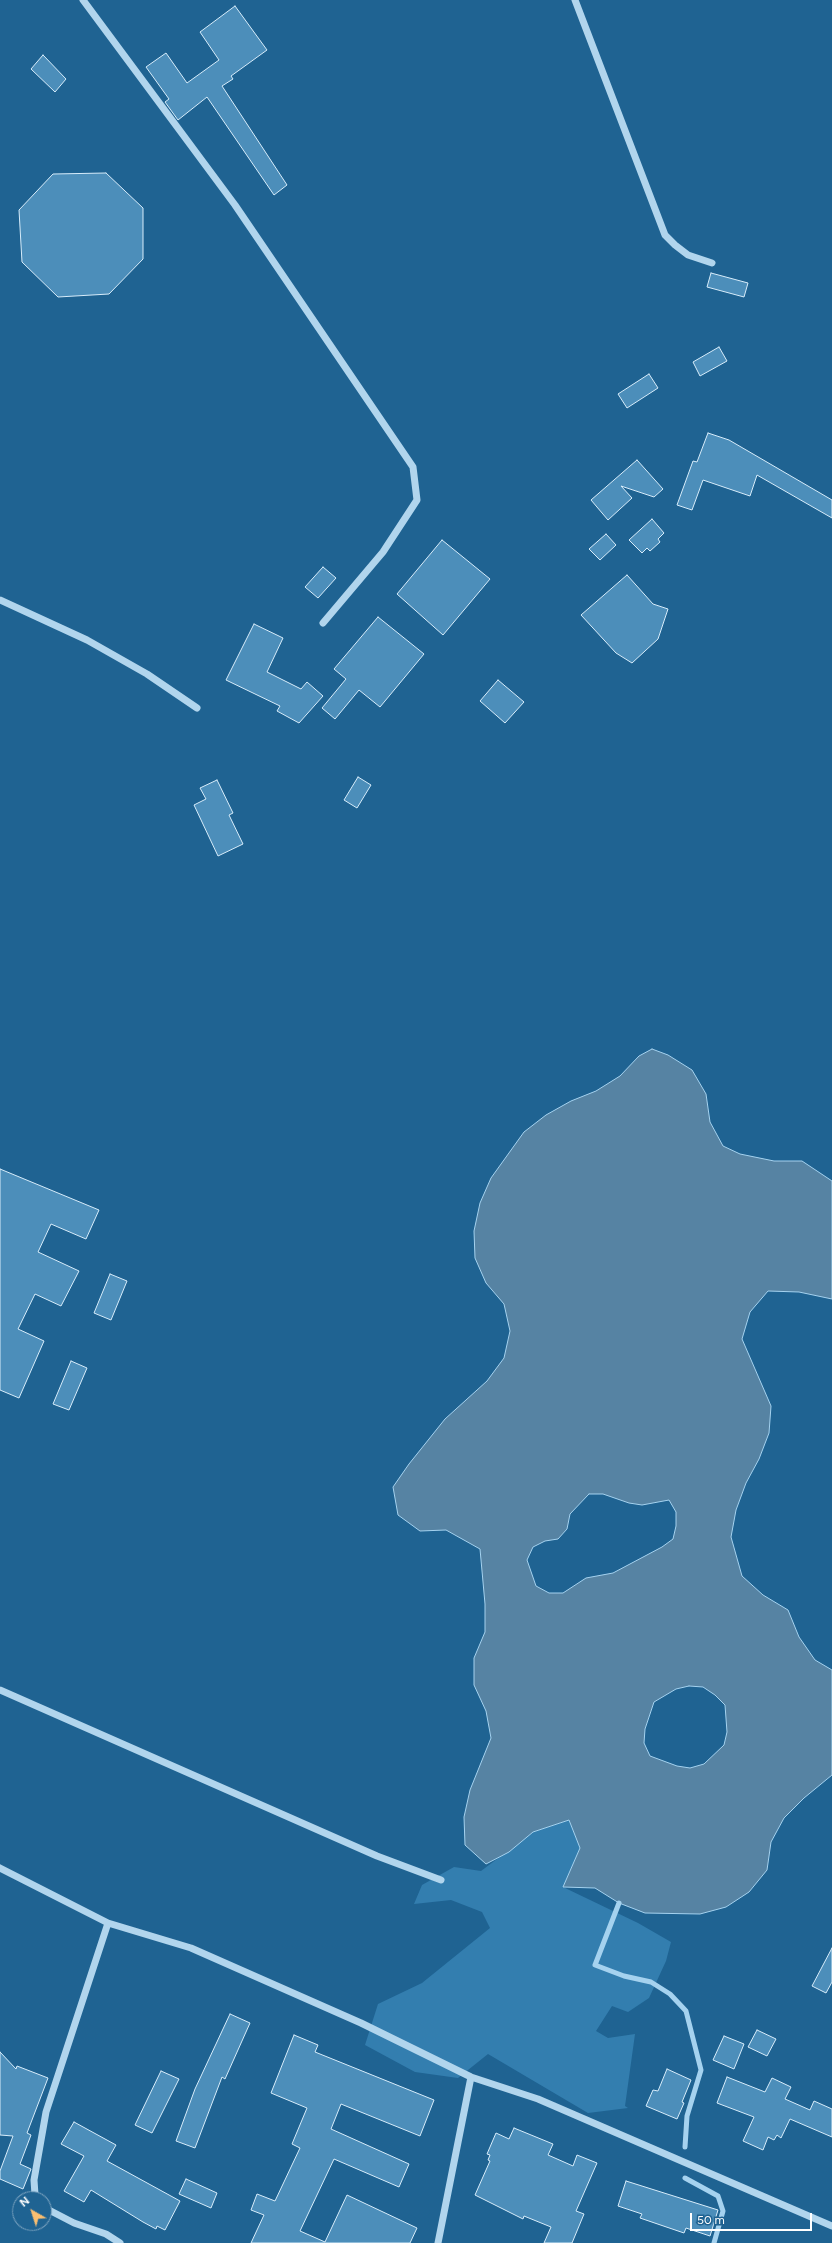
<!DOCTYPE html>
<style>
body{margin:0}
#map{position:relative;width:832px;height:2243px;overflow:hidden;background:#1f6392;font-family:Figtree,sans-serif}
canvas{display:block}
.north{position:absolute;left:12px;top:2191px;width:40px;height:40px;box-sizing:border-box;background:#1f6392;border:1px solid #79a1be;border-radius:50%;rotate:321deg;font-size:11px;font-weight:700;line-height:16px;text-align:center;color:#fff}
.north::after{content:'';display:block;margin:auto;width:14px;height:18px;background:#fbbf71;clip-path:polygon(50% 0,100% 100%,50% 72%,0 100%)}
.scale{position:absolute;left:690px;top:2213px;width:122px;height:18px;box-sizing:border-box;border:2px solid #fff;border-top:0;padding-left:5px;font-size:12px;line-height:14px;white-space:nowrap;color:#fff;-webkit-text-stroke:3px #1f6392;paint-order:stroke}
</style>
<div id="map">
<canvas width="832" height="2243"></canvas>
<div class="north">N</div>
<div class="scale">50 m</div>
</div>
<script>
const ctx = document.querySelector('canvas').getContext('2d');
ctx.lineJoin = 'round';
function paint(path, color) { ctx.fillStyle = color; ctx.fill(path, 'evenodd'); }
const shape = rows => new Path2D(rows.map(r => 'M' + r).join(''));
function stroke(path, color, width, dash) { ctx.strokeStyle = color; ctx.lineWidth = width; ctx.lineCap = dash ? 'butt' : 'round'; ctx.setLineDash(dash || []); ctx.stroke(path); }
paint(shape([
 [569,1820,580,1848,563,1887,638,1923,671,1942,666,1961,649,1998,628,2012,612,2006,596,2031,608,2038,635,2034,625,2106,628,2108,588,2113,488,2054,458,2078,415,2072,365,2045,378,2004,422,1983,490,1928,482,1912,451,1900,414,1904,422,1885,454,1867,481,1871,533,1832]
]), '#337eaf');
const water = shape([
 [652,1049,668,1055,692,1070,706,1094,710,1122,723,1146,740,1154,774,1161,802,1161,832,1181,832,1299,799,1292,768,1291,750,1312,742,1339,771,1406,769,1433,759,1459,746,1483,736,1510,731,1537,742,1576,763,1595,788,1610,799,1637,815,1660,832,1670,832,1775,804,1798,784,1818,771,1842,767,1870,749,1892,726,1907,700,1914,645,1913,619,1903,595,1888,563,1887,580,1848,569,1820,533,1832,509,1852,486,1864,465,1845,464,1817,470,1790,491,1738,486,1711,474,1685,474,1658,485,1632,485,1604,480,1549,446,1530,420,1531,398,1515,393,1487,409,1464,445,1419,487,1381,504,1358,510,1331,504,1304,486,1283,475,1258,474,1231,480,1203,491,1178,524,1132,546,1115,571,1101,596,1091,620,1076,639,1056,652,1049],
 [589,1494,603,1494,629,1503,642,1505,669,1500,676,1512,676,1526,673,1539,662,1547,613,1573,586,1578,563,1593,549,1593,536,1586,527,1560,533,1547,545,1541,558,1539,567,1529,570,1514,589,1494],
 [689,1686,703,1687,715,1695,725,1705,727,1732,724,1745,704,1764,690,1768,677,1766,650,1756,644,1743,645,1729,654,1702,676,1689,689,1686]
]);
paint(water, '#5683a3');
stroke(water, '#a5d2ef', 1);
stroke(shape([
 [619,1903,595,1965,624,1976,651,1982,670,1994,686,2011,701,2070,687,2116,685,2147],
 [685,2178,718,2196,723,2211,714,2243]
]), '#a5d2ef', 5);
const building = shape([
 [235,6,267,50,231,76,233,79,222,86,287,185,274,195,207,97,178,120,165,102,169,99,146,67,166,53,187,83,219,60,200,32,235,6],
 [43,55,66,79,55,92,31,69,43,55],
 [106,173,143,208,143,259,109,294,58,297,22,262,19,210,53,174,106,173],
 [711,273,748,283,744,297,707,287,711,273],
 [719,347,727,361,700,376,693,362,719,347],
 [649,374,658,388,627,408,618,394,649,374],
 [708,433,729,440,832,500,832,518,757,475,750,496,703,480,692,510,677,505,693,461,697,462,708,433],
 [637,460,663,489,654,497,621,486,632,498,608,520,591,500,637,460],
 [652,519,664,533,658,539,660,542,650,551,647,548,642,553,629,540,652,519],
 [606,534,616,545,600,560,589,549,606,534],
 [442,540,490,579,443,635,397,594,442,540],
 [323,567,336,578,318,598,305,587,323,567],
 [627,575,653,604,668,609,658,639,632,663,616,653,581,615,627,575],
 [378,617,424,654,380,707,359,690,335,719,322,708,346,679,334,669,378,617],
 [254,624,283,638,267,672,301,689,307,682,323,696,299,723,277,711,280,706,226,680,254,624],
 [498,680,524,702,505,723,480,701,498,680],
 [358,777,371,785,357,808,344,800,358,777],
 [217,780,233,813,229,815,243,844,218,856,194,805,206,799,200,788,217,780],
 [0,1169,99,1210,86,1239,51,1224,38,1252,79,1271,61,1306,35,1294,18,1329,44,1341,19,1398,0,1390,0,1169],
 [110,1274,127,1281,111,1320,94,1313,110,1274],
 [71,1361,87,1368,69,1410,53,1404,71,1361],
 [832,1948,832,1982,826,1993,812,1986,832,1948],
 [230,2014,250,2023,225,2079,222,2077,195,2148,176,2141,195,2089,230,2014],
 [757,2030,776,2039,767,2056,748,2047,757,2030],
 [294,2035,318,2045,315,2052,434,2100,420,2136,341,2104,331,2129,409,2164,399,2187,334,2159,300,2231,325,2242,347,2195,417,2228,410,2243,251,2243,264,2215,251,2210,257,2194,275,2201,300,2148,292,2144,307,2108,271,2093,294,2035],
 [724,2036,744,2044,734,2069,713,2060,724,2036],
 [0,2052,16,2069,17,2066,48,2078,27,2133,31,2135,20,2164,31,2169,23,2189,0,2179,0,2171,13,2136,0,2135,0,2052],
 [667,2069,691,2080,682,2102,684,2103,677,2119,646,2106,653,2090,658,2091,667,2069],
 [161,2071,179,2079,152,2133,135,2125,161,2071],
 [727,2077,765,2092,772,2078,791,2087,785,2099,810,2110,814,2101,832,2109,832,2137,790,2119,781,2138,777,2135,774,2140,768,2137,763,2150,743,2141,754,2117,717,2103,727,2077],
 [74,2122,116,2145,107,2161,180,2201,165,2230,157,2226,156,2229,143,2222,91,2190,84,2202,64,2191,84,2156,61,2144,74,2122],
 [514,2128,553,2144,548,2155,573,2166,577,2155,597,2163,576,2211,584,2214,572,2243,544,2243,551,2227,524,2216,523,2219,475,2195,490,2161,488,2160,490,2155,487,2154,496,2133,509,2139,514,2128],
 [186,2179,217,2193,211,2208,179,2194,186,2179],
 [626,2181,718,2210,710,2236,686,2228,684,2233,640,2218,642,2214,618,2206,626,2181]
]);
paint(building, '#4c8eba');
stroke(building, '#d7ecfa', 1);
stroke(shape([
 [83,0,235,205,413,467,417,500,383,552,323,623],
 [575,0,665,235,675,245,688,255,712,263],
 [0,600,87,640,147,674,197,708],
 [0,1690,377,1856,441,1880],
 [0,1868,108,1923,191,1948,361,2023,471,2077,538,2099,832,2226],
 [39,2199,35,2195,34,2180,46,2112,108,1923],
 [44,2205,47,2209,74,2223,106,2234,120,2243],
 [438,2243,471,2077]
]), '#b1d5ed', 7);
</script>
